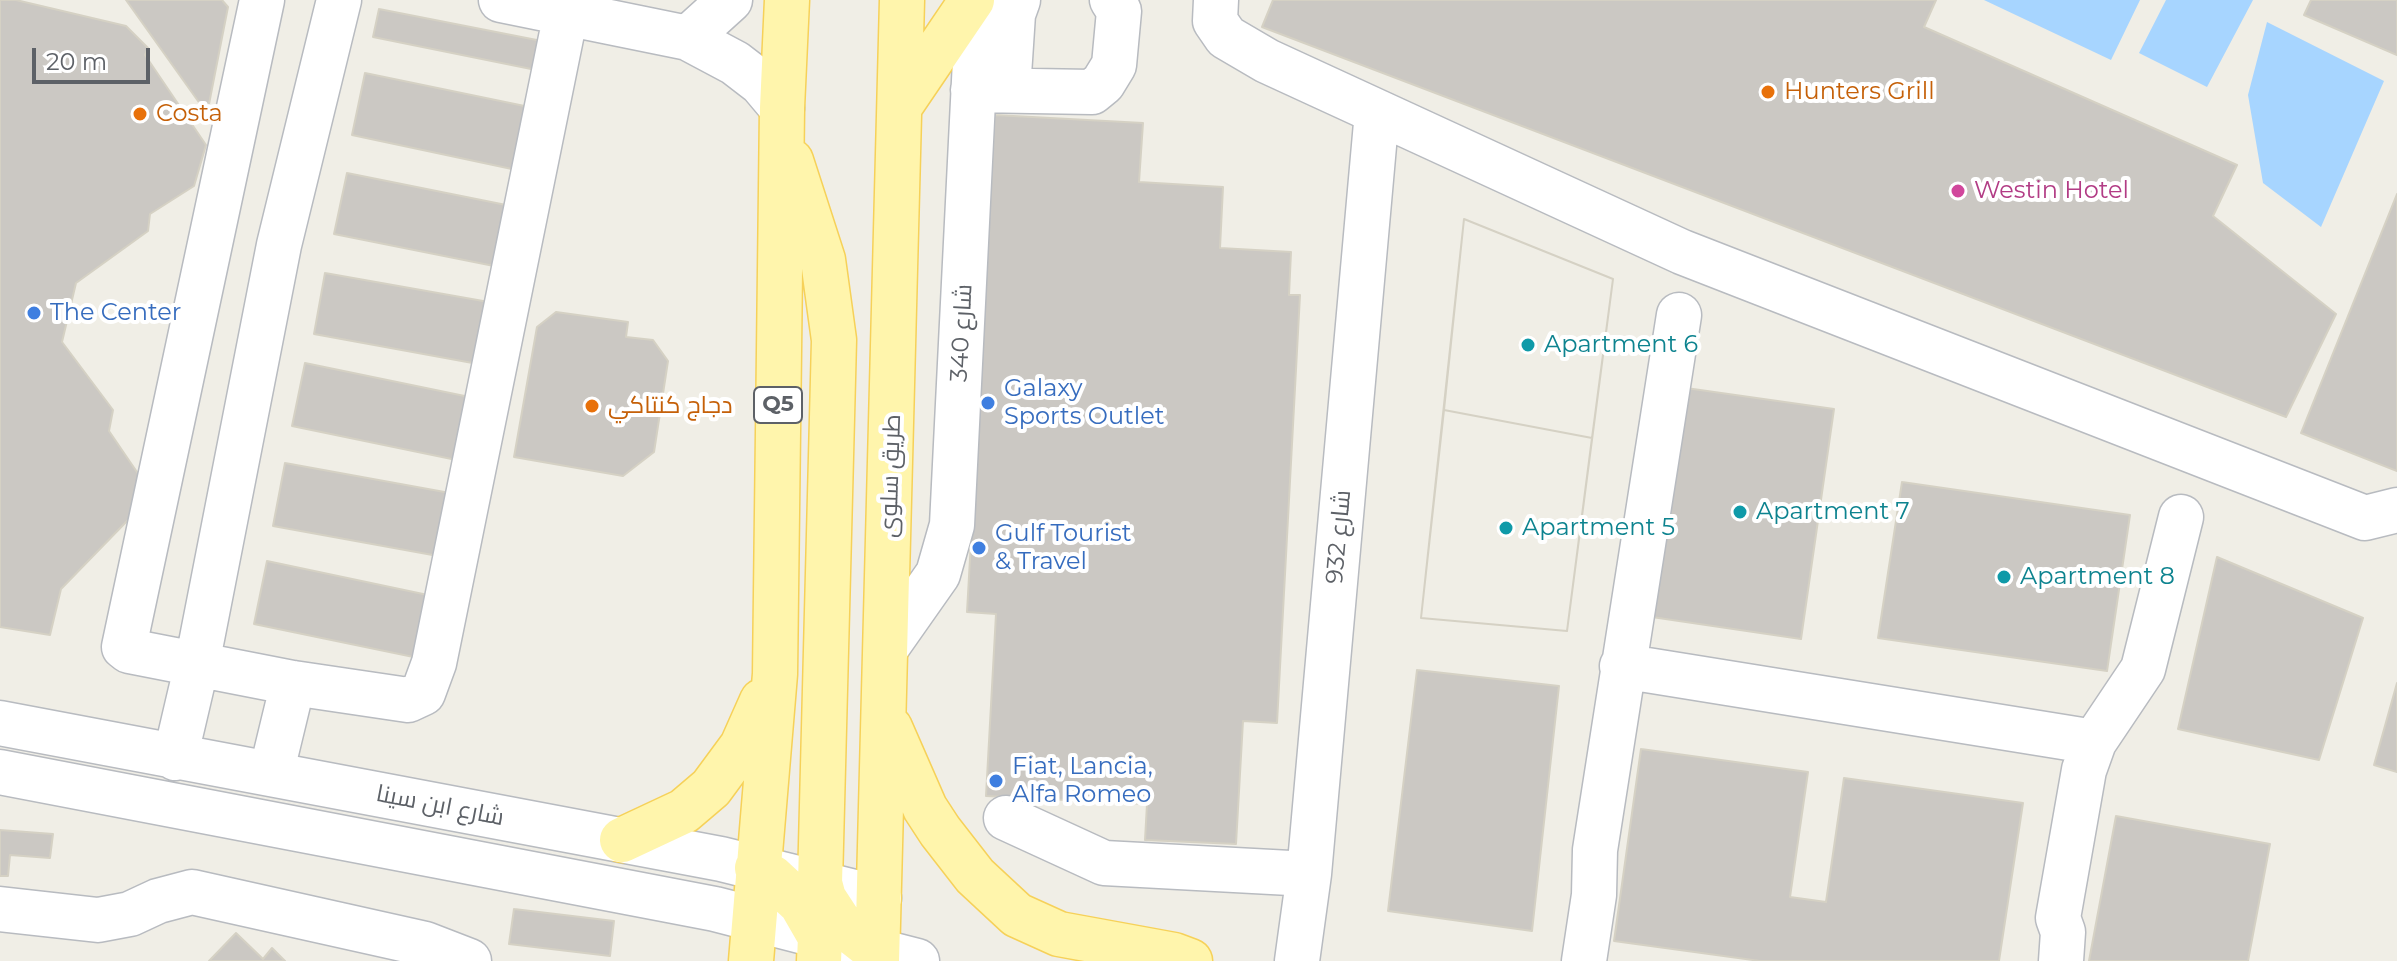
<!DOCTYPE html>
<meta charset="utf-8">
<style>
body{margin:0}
#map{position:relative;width:2397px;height:961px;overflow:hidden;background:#f0eee6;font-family:Montserrat,sans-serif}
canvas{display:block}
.scale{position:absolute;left:32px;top:48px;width:118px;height:36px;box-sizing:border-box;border:4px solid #5d6167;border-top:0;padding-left:10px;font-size:24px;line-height:28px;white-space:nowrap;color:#5d6167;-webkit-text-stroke:6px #fff;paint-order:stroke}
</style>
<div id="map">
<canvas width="2397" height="961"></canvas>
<div class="scale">20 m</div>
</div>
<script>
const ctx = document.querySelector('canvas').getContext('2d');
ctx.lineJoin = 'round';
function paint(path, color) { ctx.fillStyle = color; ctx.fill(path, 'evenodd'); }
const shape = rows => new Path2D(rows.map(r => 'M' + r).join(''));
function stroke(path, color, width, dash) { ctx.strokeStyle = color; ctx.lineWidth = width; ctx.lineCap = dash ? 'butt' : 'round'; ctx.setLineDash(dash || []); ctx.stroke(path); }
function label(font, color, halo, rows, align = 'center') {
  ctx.font = font + ' Montserrat,Cairo,sans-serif'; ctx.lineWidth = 8; ctx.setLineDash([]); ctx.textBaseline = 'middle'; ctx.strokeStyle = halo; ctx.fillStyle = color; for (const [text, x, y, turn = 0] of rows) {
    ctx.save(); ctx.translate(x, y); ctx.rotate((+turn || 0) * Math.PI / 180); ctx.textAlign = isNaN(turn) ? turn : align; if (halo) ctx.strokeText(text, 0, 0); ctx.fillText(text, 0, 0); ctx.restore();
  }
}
paint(shape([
 [1984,0,2140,0,2111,60],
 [2166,0,2253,0,2207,87,2139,53],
 [2267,22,2384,81,2321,227,2263,183,2248,95]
]), '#a7d5ff');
const building = shape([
 [0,0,16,0,126,26,148,48,145,55,206,145,194,186,150,214,148,231,76,283,62,342,113,410,109,431,139,475,129,519,61,589,50,635,0,627,0,0],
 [126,0,222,0,228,7,209,104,203,108,126,0],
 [1273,0,1936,0,1924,27,2237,165,2213,216,2336,314,2286,417,1262,27,1273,0],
 [2311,0,2397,0,2397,55,2304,15,2311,0],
 [379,9,552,43,546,72,373,37,379,9],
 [365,73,539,109,526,172,352,135,365,73],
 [995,115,1143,123,1139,182,1223,187,1220,248,1291,252,1289,295,1300,295,1277,723,1243,721,1236,844,1145,840,1147,804,986,796,996,614,967,612,995,115],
 [347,173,521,208,509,269,334,234,347,173],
 [2397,194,2397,471,2301,433,2397,194],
 [1464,219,1613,279,1567,631,1421,618,1464,219],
 [1464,219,1613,279,1592,438,1444,410,1464,219],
 [325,273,500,304,489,366,314,334,325,273],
 [556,312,628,322,626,337,653,340,668,361,654,452,623,476,514,457,537,327,556,312],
 [305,363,484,400,471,463,292,426,305,363],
 [1679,387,1834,409,1801,639,1645,616,1679,387],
 [1444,410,1592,438,1567,631,1421,618,1444,410],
 [285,463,461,495,449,558,273,526,285,463],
 [1902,482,2130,515,2107,671,1878,638,1902,482],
 [2217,557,2363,618,2319,760,2178,729,2217,557],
 [267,561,442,598,428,660,254,624,267,561],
 [1417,670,1559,686,1532,931,1388,911,1417,670],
 [2397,683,2397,772,2374,765,2397,683],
 [1641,749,1808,772,1790,897,1826,902,1844,778,2023,803,1999,961,1760,961,1614,941,1641,749],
 [2116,816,2270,844,2248,961,2089,961,2116,816],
 [0,830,53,834,50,858,10,855,8,876,0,876,0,830],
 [514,909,614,921,610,956,509,944,514,909],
 [236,933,263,959,272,948,285,961,209,961,236,933]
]);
paint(building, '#cbc8c3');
stroke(building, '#d5d1c4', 2);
const minor = shape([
 [262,0,124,647,129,651,293,683,408,700,423,693,434,663,566,13],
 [501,0,688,38,735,63,761,83,782,108],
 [1216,0,1215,21,1226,37,1267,61,1682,252,2365,518,2397,510],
 [688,38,730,0],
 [973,90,1092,92,1103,83,1114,65,1119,11,1112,0],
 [1008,90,1013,14,1018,0],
 [886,648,938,574,952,525,978,0],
 [1622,666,2094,742],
 [0,723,721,859,879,898],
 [175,758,197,664,279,245,339,0],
 [0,772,715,909,917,961],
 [271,774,293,683],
 [1006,818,1104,863,1309,874],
 [0,909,98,920,130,914,158,901,192,892,425,944,469,961],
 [1297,961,1309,874,1377,112],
 [1584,961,1594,895,1595,850,1679,315],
 [2061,961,2063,932,2058,918,2084,770,2094,742,2143,669,2181,517]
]);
const major = shape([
 [900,106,972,0],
 [791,161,823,260,834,340,820,883,824,898,841,924,877,952],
 [890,728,925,808,940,831,975,876,1017,915,1059,934,1174,955,1190,961],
 [622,840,684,811,711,788,742,746,762,701],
 [757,868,773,878,801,904,820,937,819,961],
 [751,961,775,674,782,108,787,0],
 [877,961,902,0]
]);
stroke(minor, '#b8bbc0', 47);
stroke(major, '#f6d159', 47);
stroke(minor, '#fff', 44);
stroke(major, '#fff5ac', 44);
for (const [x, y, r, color] of [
 [1768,92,8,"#e8710a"],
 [140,114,8,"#e8710a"],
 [1958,191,8,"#d1479c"],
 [34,313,8,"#3f7fe0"],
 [1528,345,8,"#0f9aa8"],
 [988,403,8,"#3f7fe0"],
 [592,406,8,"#e8710a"],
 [1740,512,8,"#0f9aa8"],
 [1506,528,8,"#0f9aa8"],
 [979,548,8,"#3f7fe0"],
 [2004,577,8,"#0f9aa8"],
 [996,781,8,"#3f7fe0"]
]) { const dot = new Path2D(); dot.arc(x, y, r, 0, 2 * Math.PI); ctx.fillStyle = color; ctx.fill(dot); stroke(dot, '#fff', 3); }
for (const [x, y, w] of [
 [778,405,48]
]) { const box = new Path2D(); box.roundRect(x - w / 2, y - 18, w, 36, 6); ctx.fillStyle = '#fff'; ctx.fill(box); stroke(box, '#5d6167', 2); }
label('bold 22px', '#5d6167', null, [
 ["Q5",778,405]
]);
label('24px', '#c56008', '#fff', [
 ["Hunters Grill",1784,92],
 ["Costa",156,114],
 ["دجاج كنتاكي",608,406]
], 'left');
label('24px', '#b23c85', '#fff', [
 ["Westin Hotel",1974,191]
], 'left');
label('24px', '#366cbe', '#fff', [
 ["The Center",50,313],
 ["Galaxy",1004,389],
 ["Sports Outlet",1004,417],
 ["Gulf Tourist",995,534],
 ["& Travel",995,562],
 ["Fiat, Lancia,",1012,767],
 ["Alfa Romeo",1012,795]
], 'left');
label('24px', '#5d6167', '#fff', [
 ["شارع 340",962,333,-87],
 ["طريق سلوى",891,476,-88],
 ["شارع 932",1339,537,-85],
 ["شارع ابن سينا",440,806,11]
]);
label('24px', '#0d838f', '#fff', [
 ["Apartment 6",1544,345],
 ["Apartment 7",1756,512],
 ["Apartment 5",1522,528],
 ["Apartment 8",2020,577]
], 'left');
</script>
